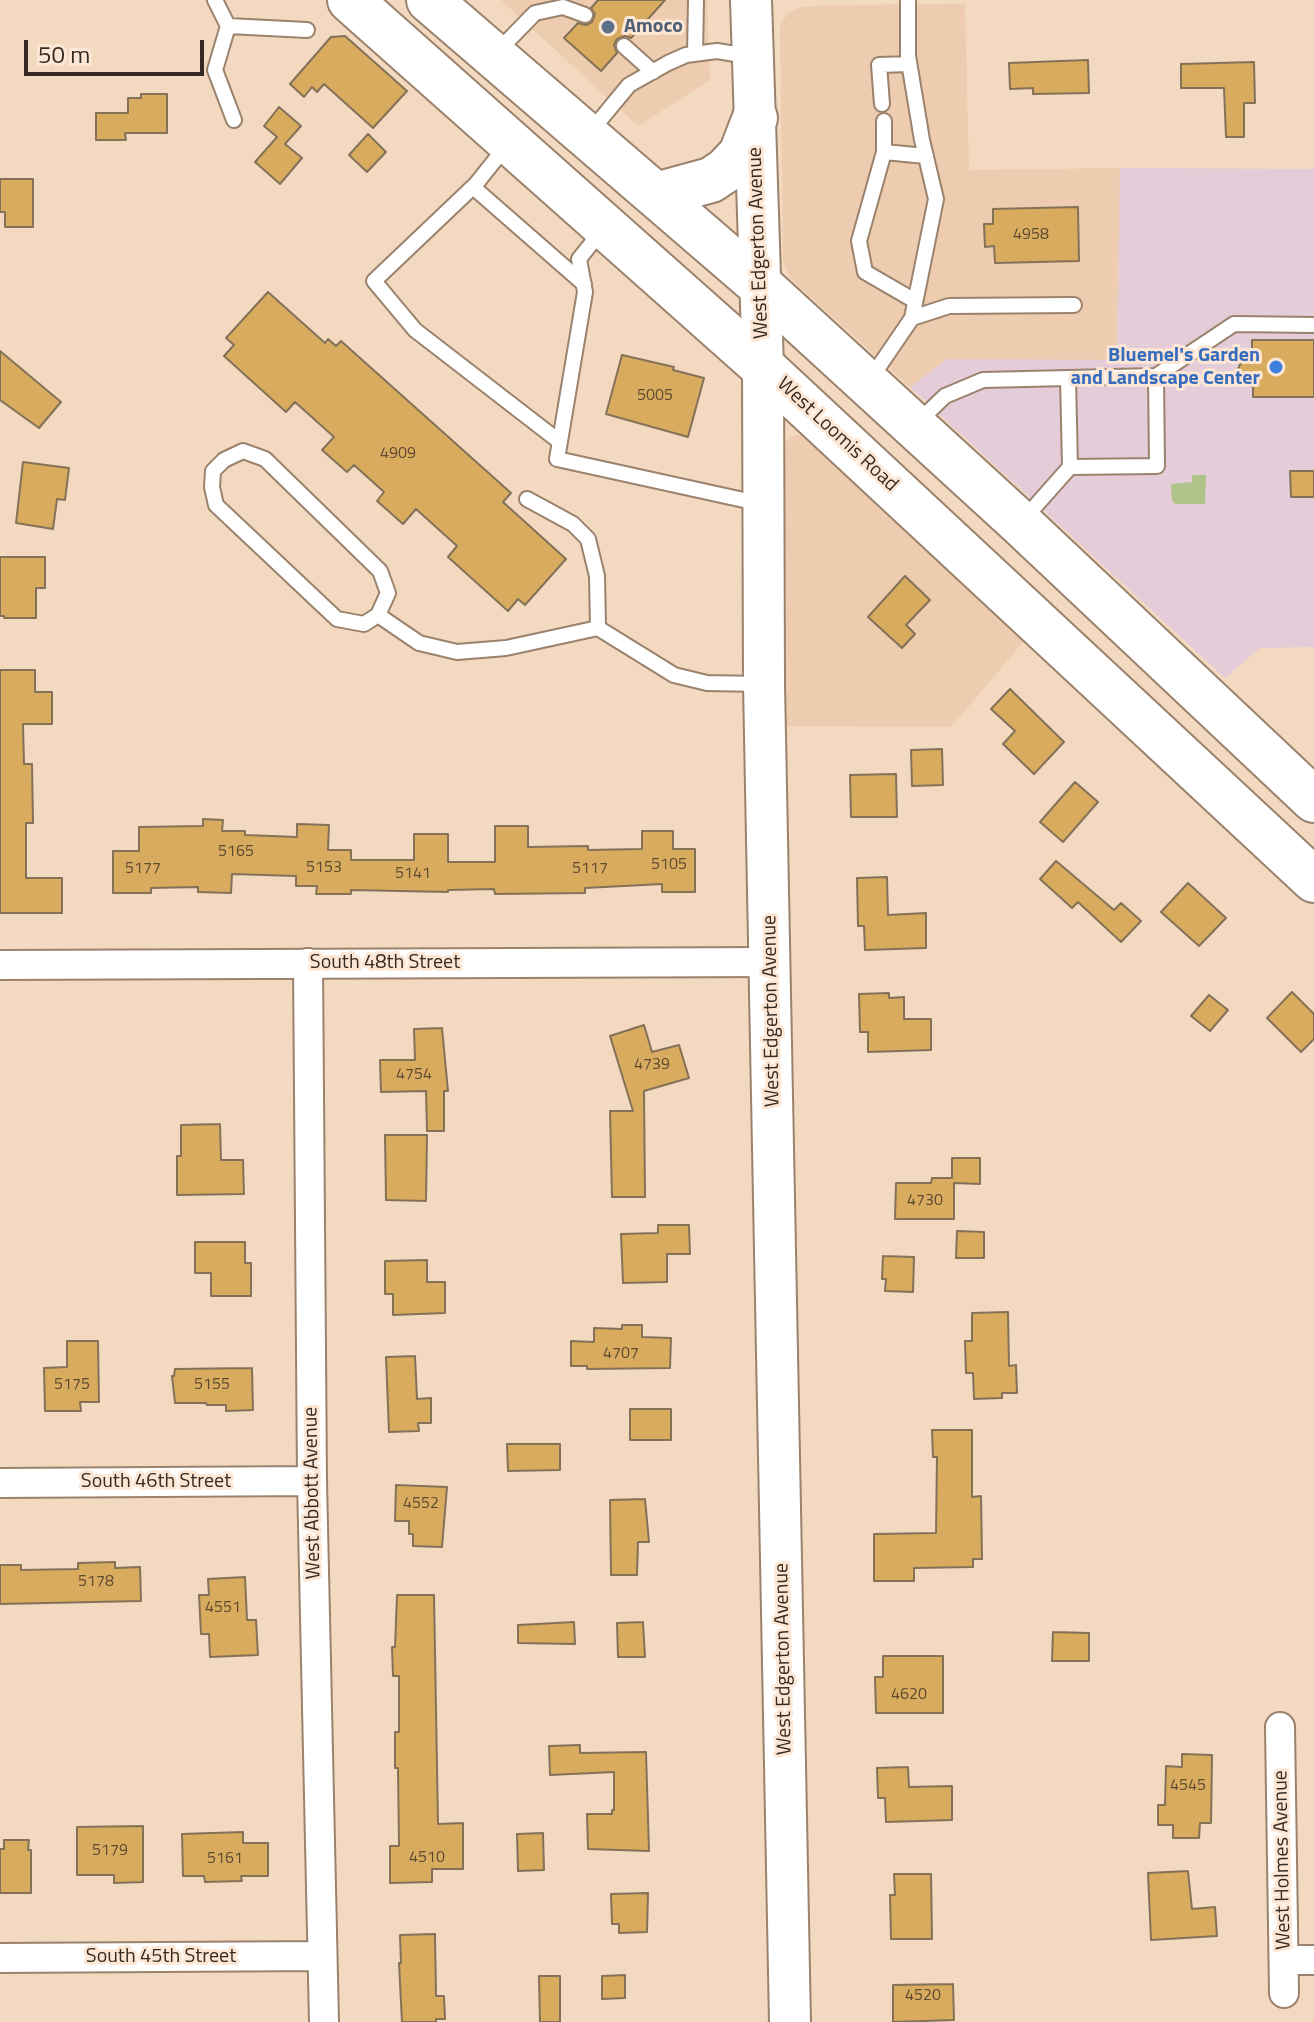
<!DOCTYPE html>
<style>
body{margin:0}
#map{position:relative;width:1314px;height:2022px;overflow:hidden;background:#f4d9c1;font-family:"Titillium Web",sans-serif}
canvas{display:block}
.scale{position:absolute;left:24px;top:40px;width:180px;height:36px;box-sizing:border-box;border:4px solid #352b22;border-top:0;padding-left:10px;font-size:24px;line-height:28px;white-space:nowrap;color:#352b22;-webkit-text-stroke:6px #fde7d4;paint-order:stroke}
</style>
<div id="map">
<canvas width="1314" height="2022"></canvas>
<div class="scale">50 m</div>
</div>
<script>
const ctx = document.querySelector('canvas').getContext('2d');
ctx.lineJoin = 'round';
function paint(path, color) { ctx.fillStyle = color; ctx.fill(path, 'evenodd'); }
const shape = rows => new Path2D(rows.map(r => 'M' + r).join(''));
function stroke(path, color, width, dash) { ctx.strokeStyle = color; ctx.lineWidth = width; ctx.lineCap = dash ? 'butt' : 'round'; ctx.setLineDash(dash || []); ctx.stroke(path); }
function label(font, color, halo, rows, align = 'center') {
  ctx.font = font + ' "Titillium Web",sans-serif'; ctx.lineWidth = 6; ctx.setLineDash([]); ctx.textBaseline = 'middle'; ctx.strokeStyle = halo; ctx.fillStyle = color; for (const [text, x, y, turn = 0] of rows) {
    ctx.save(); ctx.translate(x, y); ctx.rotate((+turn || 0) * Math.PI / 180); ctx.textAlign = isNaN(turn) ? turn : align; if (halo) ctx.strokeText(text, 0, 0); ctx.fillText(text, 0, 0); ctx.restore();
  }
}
paint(shape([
 [501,0,707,0,710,80,638,126],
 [965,4,969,170,1120,168,1117,361,947,359,910,387,791,279,783,262,780,26,788,13,800,7,832,5],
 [797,435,804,436,813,443,1026,639,951,727,783,726,780,463,784,445,789,438]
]), '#edccaf');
paint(shape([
 [1120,168,1314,169,1314,647,1260,648,1225,678,910,387,947,359,1117,360]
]), '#e4cdd9');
paint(shape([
 [1192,475,1206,475,1205,504,1175,504,1172,500,1171,484,1192,482]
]), '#afc48b');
const building = shape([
 [598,0,665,0,631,38,625,36,617,39,614,45,617,53,601,71,564,38,578,23,586,25,592,22,595,14,591,8,598,0],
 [345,36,407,91,373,128,324,84,317,92,312,87,304,97,290,84,331,37,345,36],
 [1088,60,1089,93,1033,94,1033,88,1010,89,1009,63,1088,60],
 [1254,62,1255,103,1244,103,1244,137,1226,137,1224,88,1181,88,1181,64,1254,62],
 [141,94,167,94,167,133,125,133,126,140,96,140,96,113,128,113,128,98,141,98,141,94],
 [279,107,301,126,285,144,302,158,280,184,255,162,277,137,264,126,279,107],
 [368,134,386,152,367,172,349,155,368,134],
 [0,179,33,179,33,227,5,227,5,212,0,212,0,179],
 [1078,207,1079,261,995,263,994,246,985,247,984,224,993,224,993,209,1078,207],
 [268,292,325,343,328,339,336,346,341,341,511,493,503,502,566,559,525,605,518,599,508,611,448,557,457,546,416,509,403,524,377,501,384,492,354,465,347,472,322,450,334,437,295,402,286,412,224,356,234,345,226,338,268,292],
 [1252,340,1314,340,1314,397,1253,397,1253,387,1243,380,1238,369,1243,358,1252,353,1252,340],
 [0,351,61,402,39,428,0,400,0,351],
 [622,355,674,367,673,370,704,378,688,437,606,414,622,355],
 [23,462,69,468,65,500,57,499,53,529,16,523,23,462],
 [1290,471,1314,471,1314,497,1291,497,1290,471],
 [0,557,45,557,45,588,36,588,36,618,4,618,4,616,0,616,0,557],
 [905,576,930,600,906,625,915,634,902,648,868,617,905,576],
 [0,670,35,670,35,692,52,692,52,724,23,724,24,764,32,764,33,823,26,823,26,878,62,878,62,913,0,913,0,670],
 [1010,689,1064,742,1034,774,1003,744,1015,731,991,709,1010,689],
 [942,749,943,785,912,786,911,750,942,749],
 [896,774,897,817,851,817,850,775,896,774],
 [1075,782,1098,802,1063,842,1040,822,1075,782],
 [203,819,223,820,222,831,245,831,245,835,297,837,297,824,329,825,328,850,351,850,351,860,414,860,414,834,448,834,448,862,495,862,495,826,528,826,528,847,588,846,588,850,642,849,642,831,673,831,673,849,695,849,695,892,662,892,662,884,585,888,585,893,495,894,494,889,448,890,448,892,351,890,351,894,316,894,317,886,296,886,296,876,232,874,231,893,198,892,198,887,151,888,151,893,113,893,113,851,139,851,139,827,203,826,203,819],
 [1056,861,1114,910,1121,903,1141,921,1121,942,1078,902,1072,908,1040,879,1056,861],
 [887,877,888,915,926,913,926,948,865,950,864,926,858,926,857,878,887,877],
 [1188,883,1226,918,1199,946,1161,912,1188,883],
 [1292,992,1314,1014,1314,1039,1301,1052,1267,1018,1292,992],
 [889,993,889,998,904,997,904,1019,931,1019,931,1050,868,1052,868,1032,860,1032,859,994,889,993],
 [1209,995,1228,1010,1210,1031,1191,1016,1209,995],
 [644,1025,652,1052,679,1045,689,1078,644,1091,645,1197,612,1197,610,1111,633,1111,610,1036,644,1025],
 [442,1028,448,1091,444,1091,444,1131,427,1131,426,1091,381,1092,380,1060,415,1060,414,1029,442,1028],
 [220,1124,221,1160,243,1160,244,1194,177,1195,177,1156,181,1156,181,1125,220,1124],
 [385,1135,427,1135,426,1201,386,1200,385,1135],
 [952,1158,980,1158,980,1184,954,1183,954,1219,895,1219,896,1183,931,1183,932,1178,952,1178,952,1158],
 [658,1225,689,1225,690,1254,667,1254,667,1282,623,1283,621,1234,658,1233,658,1225],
 [957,1231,984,1232,984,1258,956,1258,957,1231],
 [195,1242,245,1242,245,1263,251,1263,251,1296,211,1296,211,1273,195,1273,195,1242],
 [883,1256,914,1257,913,1292,885,1291,886,1279,882,1279,883,1256],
 [427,1260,427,1282,445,1282,445,1313,393,1315,393,1294,385,1294,385,1261,427,1260],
 [1008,1312,1009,1366,1016,1365,1017,1393,1002,1393,1002,1398,974,1399,973,1373,966,1373,965,1341,972,1341,972,1313,1008,1312],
 [622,1325,642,1325,642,1337,671,1338,670,1368,587,1369,587,1366,571,1366,571,1341,594,1342,594,1328,622,1329,622,1325],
 [67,1341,98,1341,99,1402,80,1402,81,1411,45,1411,44,1368,67,1367,67,1341],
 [415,1356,417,1399,431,1398,431,1423,418,1423,419,1431,389,1432,386,1357,415,1356],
 [252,1368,253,1410,226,1411,226,1405,207,1405,206,1403,175,1403,172,1376,174,1376,175,1369,252,1368],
 [630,1409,671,1409,671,1440,630,1440,630,1409],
 [932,1430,972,1430,972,1497,981,1496,982,1559,973,1559,973,1567,914,1568,914,1581,874,1581,874,1534,936,1533,937,1457,933,1457,932,1430],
 [507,1444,560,1444,560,1470,508,1471,507,1444],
 [396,1485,447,1487,442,1547,413,1546,413,1534,409,1534,409,1521,395,1521,396,1485],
 [645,1499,649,1542,638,1542,637,1575,611,1575,610,1500,645,1499],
 [115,1562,115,1568,140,1567,141,1601,0,1604,0,1565,21,1565,21,1570,78,1569,78,1563,115,1562],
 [245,1577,247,1620,256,1620,258,1655,210,1657,209,1634,201,1634,199,1595,209,1595,208,1579,245,1577],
 [397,1595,434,1595,438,1824,463,1823,463,1869,432,1869,432,1882,390,1883,390,1846,399,1846,398,1768,395,1768,395,1732,399,1732,399,1676,393,1676,392,1647,395,1647,397,1595],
 [574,1622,575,1644,518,1643,518,1625,574,1622],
 [643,1622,645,1657,618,1657,617,1623,643,1622],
 [1053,1632,1089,1633,1089,1661,1052,1661,1053,1632],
 [883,1656,943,1656,943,1713,876,1713,875,1677,883,1677,883,1656],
 [580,1745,580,1753,646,1752,649,1851,588,1849,587,1814,612,1814,612,1810,614,1810,614,1772,550,1775,549,1746,580,1745],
 [1182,1754,1212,1755,1211,1823,1200,1823,1199,1838,1173,1838,1173,1825,1158,1825,1158,1805,1165,1805,1166,1766,1182,1767,1182,1754],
 [908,1767,909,1787,952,1786,952,1820,886,1822,885,1798,878,1798,877,1768,908,1767],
 [143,1826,143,1882,114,1883,114,1875,77,1875,77,1827,143,1826],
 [243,1832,243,1843,268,1843,268,1876,241,1876,242,1881,205,1882,204,1876,183,1876,182,1834,243,1832],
 [543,1833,544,1870,518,1871,517,1834,543,1833],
 [4,1840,29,1840,28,1850,31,1850,31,1893,0,1893,0,1849,4,1849,4,1840],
 [1188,1871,1192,1909,1215,1907,1217,1936,1151,1940,1148,1873,1188,1871],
 [894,1874,931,1874,932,1939,891,1939,890,1895,895,1895,894,1874],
 [648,1893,647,1932,619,1933,619,1924,612,1924,611,1894,648,1893],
 [435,1934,436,1996,444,1996,445,2019,436,2019,436,2022,402,2022,399,1963,401,1963,400,1935,435,1934],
 [625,1975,625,1998,602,1999,602,1976,625,1975],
 [539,1976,560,1976,560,2022,540,2022,539,1976],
 [953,1984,954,2020,893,2022,893,1985,953,1984]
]);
paint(building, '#d8ab5e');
stroke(building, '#837258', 2);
const lane = shape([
 [215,0,228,26,307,30],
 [228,26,215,70,234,120],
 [624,46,653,72],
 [496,53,535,13,563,7,585,15],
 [695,54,696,0],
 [882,104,879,65,909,64],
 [884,121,884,152],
 [591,131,629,85,668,63,686,55,717,51,748,56],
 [507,145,476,184,374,281,415,330,560,442],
 [473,187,584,284],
 [603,229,579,259,585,292,557,459,762,504],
 [915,301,865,272,859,241,884,152,926,156],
 [912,318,949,306,1074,305],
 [1068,378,1156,376],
 [869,381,912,318,936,199,922,140,908,56,908,0],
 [918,422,945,396,983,380,1068,378,1070,467,1023,520],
 [1070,467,1157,466,1156,376,1234,324,1314,325],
 [527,499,573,524,588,539,597,576,598,628],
 [378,615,364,624,337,619,216,505,212,487,213,471,224,460,243,451,265,459,380,571,388,593,378,615,419,643,457,652,506,648,598,628,674,675,707,683,760,684]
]);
const street = shape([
 [308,963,312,1481,324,2022],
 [0,965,771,962],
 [0,1483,312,1481],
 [1280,1727,1284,1993],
 [0,1958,322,1956],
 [1284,1960,1314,1960]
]);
const secondary = shape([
 [751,0,763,367,764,684,790,2022]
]);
const primary = shape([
 [350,0,763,367,1314,880],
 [429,0,760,285,1020,523,1314,800],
 [656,195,711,180,726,170,741,154,755,118]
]);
stroke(lane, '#9a826c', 18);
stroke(street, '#9a826c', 32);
stroke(secondary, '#9a826c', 44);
stroke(primary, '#9a826c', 48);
stroke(lane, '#fff', 14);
stroke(street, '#fff', 28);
stroke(secondary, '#fff', 40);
stroke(primary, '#fff', 44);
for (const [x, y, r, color] of [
 [608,27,8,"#5c6f8a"],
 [1276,367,8,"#3f7fe0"]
]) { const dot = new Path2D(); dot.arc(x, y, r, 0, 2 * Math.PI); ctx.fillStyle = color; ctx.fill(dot); stroke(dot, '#fde7d4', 3); }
label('16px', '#5e4b31', null, [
 ["4958",1031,235],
 ["5005",655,396],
 ["4909",398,454],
 ["5165",236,852],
 ["5105",669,865],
 ["5153",324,868],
 ["5177",143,869],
 ["5117",590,869],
 ["5141",413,874],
 ["4739",652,1065],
 ["4754",414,1075],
 ["4730",925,1201],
 ["4707",621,1354],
 ["5175",72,1385],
 ["5155",212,1385],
 ["4552",421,1504],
 ["5178",96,1582],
 ["4551",223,1608],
 ["4620",909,1695],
 ["4545",1188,1786],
 ["5179",110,1851],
 ["4510",427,1858],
 ["5161",225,1859],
 ["4520",923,1996]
]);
label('bold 20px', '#4e5e75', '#fde7d4', [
 ["Amoco",624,27]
], 'left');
label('20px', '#352b22', '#fde7d4', [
 ["West Edgerton Avenue",759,243,-92],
 ["West Loomis Road",837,435,43],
 ["South 48th Street",385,963],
 ["West Edgerton Avenue",772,1011,-91],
 ["South 46th Street",156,1482],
 ["West Abbott Avenue",313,1493,-91],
 ["West Edgerton Avenue",784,1659,-91],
 ["West Holmes Avenue",1283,1860,-91],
 ["South 45th Street",161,1957]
]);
label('bold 20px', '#366cbe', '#fde7d4', [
 ["Bluemel's Garden",1260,356],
 ["and Landscape Center",1260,379]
], 'right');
</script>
